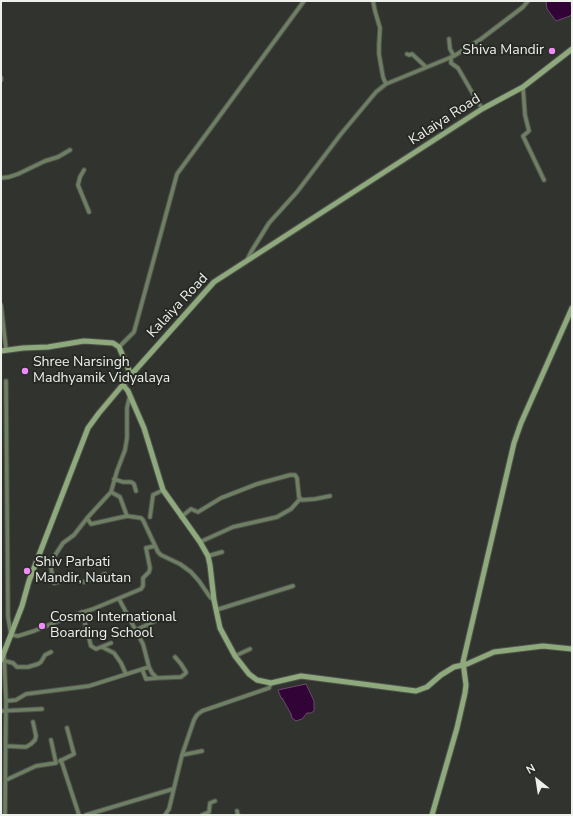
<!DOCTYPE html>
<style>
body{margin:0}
#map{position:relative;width:573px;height:816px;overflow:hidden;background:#31342e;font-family:"Nunito Sans",sans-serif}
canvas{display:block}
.frame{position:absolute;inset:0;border:2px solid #eef0ec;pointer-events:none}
.north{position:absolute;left:517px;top:760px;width:40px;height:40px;-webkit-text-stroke:3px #272a24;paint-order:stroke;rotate:330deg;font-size:11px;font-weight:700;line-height:16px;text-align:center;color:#eef0ec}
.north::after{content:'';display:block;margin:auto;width:14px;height:18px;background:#eef0ec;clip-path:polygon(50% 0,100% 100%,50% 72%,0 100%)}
</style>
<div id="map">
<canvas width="573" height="816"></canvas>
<div class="frame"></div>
<div class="north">N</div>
</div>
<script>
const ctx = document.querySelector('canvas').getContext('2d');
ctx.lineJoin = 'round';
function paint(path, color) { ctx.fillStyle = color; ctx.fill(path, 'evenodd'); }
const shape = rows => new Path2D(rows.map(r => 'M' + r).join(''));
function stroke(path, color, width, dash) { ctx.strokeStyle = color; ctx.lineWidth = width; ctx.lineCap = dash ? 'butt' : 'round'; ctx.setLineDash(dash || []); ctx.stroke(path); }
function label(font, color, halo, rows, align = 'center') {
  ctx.font = font + ' "Nunito Sans",sans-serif'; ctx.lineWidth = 4; ctx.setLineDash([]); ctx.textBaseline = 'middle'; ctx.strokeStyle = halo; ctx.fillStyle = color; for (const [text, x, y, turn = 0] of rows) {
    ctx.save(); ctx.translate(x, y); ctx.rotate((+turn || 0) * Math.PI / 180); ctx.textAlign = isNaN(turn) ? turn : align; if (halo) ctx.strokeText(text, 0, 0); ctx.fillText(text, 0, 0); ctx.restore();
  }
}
const water = shape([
 [546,1,571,1,572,14,570,16,556,21,547,9,546,1],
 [306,684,314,701,314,711,311,713,307,713,302,719,296,721,292,718,291,714,282,698,281,698,278,690,306,684]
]);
paint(water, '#320337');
stroke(water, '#6a4a6d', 1);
stroke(shape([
 [303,5,306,1]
]), '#6a4a6d', 1);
const street = shape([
 [373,1,375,11,380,28,379,45,379,54,383,77,386,84],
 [449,39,450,49,454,56],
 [407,54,409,55,412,54,426,67],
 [451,57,451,63,458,68,473,94,477,99,482,109],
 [1,78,1,80],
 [523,87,525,115,529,131,523,136,544,180],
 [84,170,80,177,78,185,89,212],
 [1,178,9,177,18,174,45,161,58,157,70,150],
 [247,260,251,252,269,223,297,192,341,134,376,92,386,84,454,56,481,39,506,20,523,7,528,1],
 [1,305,6,349],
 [119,347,134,332,177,174,304,1],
 [6,381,8,617,11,635,18,636,34,631,71,616,93,609,141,589,143,586,143,578,149,572,150,568,146,548,155,546],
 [114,479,123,482,131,482,134,484,136,491],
 [111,492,120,497,127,516],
 [150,517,153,495,163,490],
 [181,517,191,509,198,512,221,498,257,484,290,475,295,475,297,478,299,497,302,500,315,499,330,496],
 [87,518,91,524,127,516,141,518,143,520,158,552,161,555,180,564,191,572,199,581,210,597,214,600],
 [200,542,233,527,277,517,291,509,300,499],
 [208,556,222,552],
 [38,559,50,563,63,543,74,535,88,517,111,492,117,471,125,450,127,438,127,408,130,395],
 [50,563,54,583,68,579,84,582,105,574],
 [119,599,143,644,149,667],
 [216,610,293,586],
 [82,612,91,646,96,649,111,643],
 [136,630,155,621],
 [102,647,114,653,121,663,126,674],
 [4,654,6,701],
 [235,656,250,649],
 [5,661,13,663,17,667,28,667,38,664,41,662,45,655,51,652],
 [142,669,146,679,157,678],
 [1,711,42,709],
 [6,746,26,747,31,744,35,740,36,736,33,722],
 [182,755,202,751],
 [61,760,79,815],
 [60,761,74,754,67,728],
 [6,780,36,766,56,763,51,740],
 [237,811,238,815],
 [5,815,6,701,16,700,26,694,89,686,149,667,152,673,157,678,181,677,186,673,186,672,181,664,175,657],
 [86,815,173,789],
 [165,815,169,809,182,755,194,720,197,715,202,711,269,688,271,683],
 [202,815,209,812,210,803,215,801]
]);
const secondary = shape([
 [1,351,23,348,48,347,84,341,113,343,119,347,131,375],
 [123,385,128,391,144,428,163,490,200,542,208,556,210,565,214,600,220,628,235,656,249,674,257,680,271,683,301,676,416,691,427,687,441,675,454,667,467,664,494,652,543,646,572,649],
 [1,660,22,606,29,581,88,428,99,413,131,375,214,282,482,109,523,87,572,49],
 [432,815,457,728,465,693,466,685,463,662,514,443,521,423,572,308]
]);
stroke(street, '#4f524c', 5.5);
stroke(secondary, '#4f524c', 7);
stroke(street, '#6e7f63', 3.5);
stroke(secondary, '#8ea97c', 5);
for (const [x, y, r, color] of [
 [552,51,4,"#ee8cf8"],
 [25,371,4,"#ee8cf8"],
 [27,571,4,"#ee8cf8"],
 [42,626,4,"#ee8cf8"]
]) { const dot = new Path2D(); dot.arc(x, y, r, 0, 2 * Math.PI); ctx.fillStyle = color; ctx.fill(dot); stroke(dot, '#272a24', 1.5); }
label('14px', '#eef0ec', '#272a24', [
 ["Shiva Mandir",544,51,"right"],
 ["Shree Narsingh",33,363],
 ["Madhyamik Vidyalaya",33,379],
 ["Shiv Parbati",35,563],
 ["Mandir, Nautan",35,579],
 ["Cosmo International",50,618],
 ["Boarding School",50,634]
], 'left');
label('14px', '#eef0ec', '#272a24', [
 ["Kalaiya Road",445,120,-33],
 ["Kalaiya Road",178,306,-47]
]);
</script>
